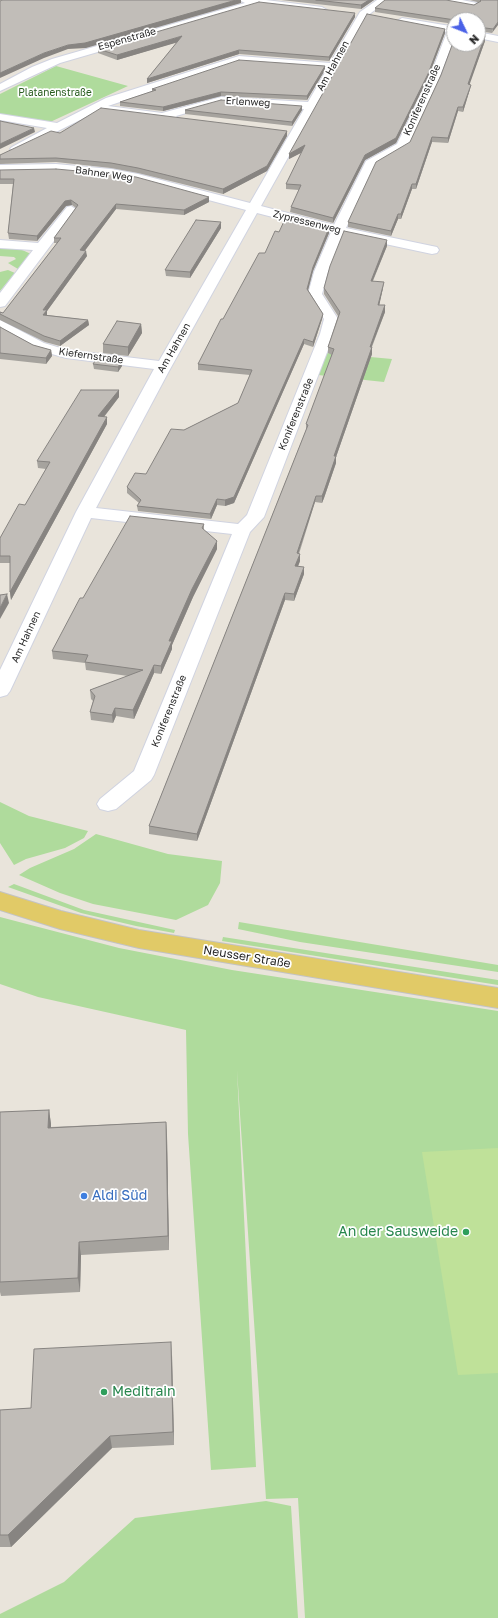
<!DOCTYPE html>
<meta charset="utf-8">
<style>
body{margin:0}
#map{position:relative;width:498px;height:1618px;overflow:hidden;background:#e9e4db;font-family:"Golos Text",sans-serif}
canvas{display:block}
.north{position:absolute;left:446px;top:12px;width:40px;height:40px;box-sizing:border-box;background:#fff;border:1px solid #a9a9a9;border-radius:50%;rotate:133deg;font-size:11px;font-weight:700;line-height:16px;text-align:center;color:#282828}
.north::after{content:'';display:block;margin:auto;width:14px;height:18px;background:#4a61e7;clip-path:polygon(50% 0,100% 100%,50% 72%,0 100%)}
</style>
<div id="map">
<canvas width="498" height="1618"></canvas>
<div class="north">N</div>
</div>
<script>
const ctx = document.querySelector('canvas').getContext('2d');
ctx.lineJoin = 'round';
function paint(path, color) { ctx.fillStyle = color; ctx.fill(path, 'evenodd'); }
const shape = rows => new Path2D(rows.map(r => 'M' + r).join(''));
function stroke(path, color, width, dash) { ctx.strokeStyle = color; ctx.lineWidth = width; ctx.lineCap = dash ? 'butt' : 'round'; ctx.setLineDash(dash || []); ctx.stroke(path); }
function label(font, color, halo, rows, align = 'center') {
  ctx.font = font + ' "Golos Text",sans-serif'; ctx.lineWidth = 3.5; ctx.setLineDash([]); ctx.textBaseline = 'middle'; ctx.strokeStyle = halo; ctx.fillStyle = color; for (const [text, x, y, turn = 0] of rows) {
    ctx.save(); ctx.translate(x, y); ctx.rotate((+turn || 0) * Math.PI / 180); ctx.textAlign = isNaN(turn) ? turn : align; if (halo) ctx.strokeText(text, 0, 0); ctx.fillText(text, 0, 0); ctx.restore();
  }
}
paint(shape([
 [56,66,128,86,48,123,0,114,0,94],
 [7,248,20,249,31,254,18,269,8,263,16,259,14,257,0,256,0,249],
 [8,270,15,273,0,291,0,272],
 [327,353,392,359,384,382,318,375],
 [0,802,29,816,88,831,84,838,65,848,26,859,14,865,0,843],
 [96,834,168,854,222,861,220,883,208,905,176,920,93,904,60,893,19,875,30,868,74,849],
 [14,884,84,910,175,930,174,933,136,926,81,913,8,887],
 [0,917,119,948,232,970,498,1011,498,1618,305,1618,298,1498,266,1499,237,1070,256,1467,211,1470,188,1134,186,1030,38,997,0,984],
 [239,922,498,965,498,972,300,942,238,929],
 [223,937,498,980,498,985,222,941],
 [266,1501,291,1506,298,1618,0,1618,0,1614,64,1582,135,1518]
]), '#afdb9c');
paint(shape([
 [498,1148,498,1373,458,1375,422,1152]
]), '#bfe199');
const minor = shape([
 [239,0,266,0,322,7,327,10,322,13,259,5,60,63,0,91,0,84,32,67,52,59,245,3,239,0],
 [377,0,388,0,367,16,261,206,334,225,366,161,397,144,429,79,447,32,402,24,397,21,402,18,450,26,454,25,454,39,439,79,408,146,375,166,346,228,432,246,437,247,439,250,437,253,432,254,343,235,328,272,322,294,338,319,334,334,264,517,250,532,154,775,151,780,116,809,108,811,100,809,97,804,100,799,134,771,232,534,91,518,10,691,7,695,0,697,0,670,76,512,154,369,66,358,34,349,0,330,0,320,44,343,67,350,159,361,246,210,137,181,111,177,56,172,0,173,0,165,56,164,111,169,138,174,250,203,304,109,221,103,176,116,178,118,176,120,172,121,98,111,16,152,10,149,12,147,47,128,0,120,0,114,57,123,106,98,239,56,330,63,360,12,377,0],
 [239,62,327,69,308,102,221,97,162,113,108,106,239,62],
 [257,213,331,232,314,272,308,294,324,319,320,334,247,515,238,524,96,508,169,371,257,213],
 [441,0,462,0,477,3,479,5,474,8,446,3,441,0],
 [478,32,498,36,498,42,478,38,478,32],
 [71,206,77,210,75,213,5,306,0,307,0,293,33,250,0,248,0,240,38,243,67,207,71,206]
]);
const major = shape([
 [0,892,61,911,139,930,498,988,498,1008,139,948,60,929,0,910,0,892]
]);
stroke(minor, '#d0d3e0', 2);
stroke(major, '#c3c3c3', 2);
paint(minor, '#fff');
paint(major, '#e1ca67');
paint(shape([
 [281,0,374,0,361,9],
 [470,0,498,0,492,33,478,31,478,20,454,20,454,24,375,12,375,8,474,5,478,3,477,2],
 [355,17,329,61,239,54,147,83,147,79,177,42,117,60,98,53,98,49],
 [445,29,445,33,428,78,396,143,365,160,333,223,290,212,291,207,299,190,286,189,286,184,302,152,289,159,289,154],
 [485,36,485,41,469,84,470,89,463,112,458,111,448,143,432,142,416,189,412,189,401,219,398,219,391,236,348,227,348,222,410,142,441,75],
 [325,66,325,70,307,100,221,96,163,111,120,106,120,102,152,92,152,89],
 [302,106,302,110,292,126,185,114,185,110],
 [60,133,287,136,267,171,223,194,138,173,111,168,56,162,0,164,0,155],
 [0,170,209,202,184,215,116,209,84,251,87,256,47,311,47,315,88,320,89,325,60,346,45,342,0,320,0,312,3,313,57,243,54,243,54,238,76,208,72,205,66,206,37,241,9,239,8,233,13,184,0,184],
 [221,222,221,228,190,278,166,276,165,270],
 [329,228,329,233,313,271,308,290,323,314,322,319,313,347,304,344,234,503,225,506,217,505,211,519,138,511,137,506,139,503,127,493,127,487,146,474,184,430,238,403,250,375,198,370,198,364,223,319,279,232],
 [387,246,373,281,383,288,379,305,385,305,385,312,372,347,372,354,336,457,336,463,324,498,322,503,315,502,299,554,300,561,298,567,304,574,294,601,285,600,197,841,149,834,149,826,306,430,306,424,332,355,328,353,328,347,338,316,324,294,324,288],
 [141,324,142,333,128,356,103,353,103,344],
 [0,327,33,345,51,350,52,356,46,364,0,359],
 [93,364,122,366,118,372,94,369],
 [119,390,119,397,104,417,107,424,11,600,10,592,10,563,0,563,0,538,25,505,46,469,38,468,37,461],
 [204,524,204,530,217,541,217,549,193,597,172,645,172,649,161,674,154,673,134,719,116,716,113,723,91,720,90,712,93,701,91,699,90,690,128,676,86,670,85,663,53,659,52,651,83,598],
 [49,1110,51,1124,51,1127,166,1122,167,1136,169,1250,81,1255,80,1292,1,1296,0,1292,0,1112],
 [172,1355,174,1445,112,1448,11,1547,0,1547,0,1410,31,1408]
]), '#a6a39e');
paint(shape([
 [236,0,241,0,241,3,86,48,68,49,44,58,0,78,0,73,44,53,68,45],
 [369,0,374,0,361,9,361,5],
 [355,13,355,17,329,61,329,57],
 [498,22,498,25,492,33,493,29],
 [445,29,445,33,428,78,396,143,365,160,333,223,333,218,365,155],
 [182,36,182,41,117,60,117,55],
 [485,36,485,41,468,89,468,84],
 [239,50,239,54,147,83,147,79],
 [325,66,325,70,307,100,307,96],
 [471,85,470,89,463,112,463,107],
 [221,92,221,96,163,111,163,107],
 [302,106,302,110,292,126,292,122],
 [458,107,458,111,448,143,448,138],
 [34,128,35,132,0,149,0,144],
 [287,131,287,136,267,171,223,194,223,189],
 [432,137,432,142,416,189,416,184],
 [305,145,305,151,289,159,289,154],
 [412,184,412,189,401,219,401,214],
 [209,197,209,202,184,215,184,210],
 [71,200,72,205,66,206,37,241,37,236,65,201],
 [116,204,116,209,81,256,80,250],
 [398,214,398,219,391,236,391,231],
 [221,222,221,228,190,278,190,272],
 [329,228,329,233,313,271,307,294,307,289,313,267],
 [387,240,387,246,370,287,371,281],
 [86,251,87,256,47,311,47,315,43,315,43,310],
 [384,282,383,288,378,311,378,305],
 [385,305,385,312,369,353,370,347],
 [323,314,322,319,313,347,313,342],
 [88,320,89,325,60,346,60,341],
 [141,324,142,333,128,356,128,347],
 [304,339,304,344,234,503,225,506,225,500],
 [372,347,372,354,336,457,336,463,324,498,322,503,322,496,334,456],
 [51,350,52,356,46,364,46,358],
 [121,362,122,366,118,372,118,367],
 [119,390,119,397,99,423,98,416],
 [107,417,107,424,11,600,10,592],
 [316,496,315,502,296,560,297,553],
 [217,499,217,505,211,519,210,514],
 [217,541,217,549,193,597,172,645,172,649,161,674,161,666,169,641,192,589],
 [300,554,300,561,295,573,295,566],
 [304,567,304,574,294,601,294,594],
 [285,593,285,600,197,841,197,834],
 [7,594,9,603,0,619,0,608],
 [154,665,154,673,134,719,133,710],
 [115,708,116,716,113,723,112,715],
 [49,1110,51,1124,51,1142,48,1128],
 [166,1122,167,1136,169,1250,168,1236],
 [79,1242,81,1255,80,1292,78,1278],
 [171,1342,172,1355,174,1445,173,1432],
 [110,1436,112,1448,11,1547,8,1535]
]), '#878481');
const building = shape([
 [2,0,236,0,85,43,68,45,44,53,0,73,0,1,2,0],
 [316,0,369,0,361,5,316,0],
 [385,0,446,0,474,5,481,1,480,0,498,0,498,22,493,29,478,27,478,20,455,20,375,8,385,0],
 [259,2,355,13,329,57,239,50,147,79,182,36,117,55,98,49,259,2],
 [367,14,445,29,428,74,396,138,365,155,333,218,291,207,301,185,286,184,305,145,289,154,367,14],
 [478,35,485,36,468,84,471,85,463,107,458,107,448,138,432,137,416,184,412,184,401,214,398,214,391,231,348,222,376,162,410,142,441,75,454,40,454,44,478,44,478,35],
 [239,60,325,66,307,96,221,92,163,107,120,102,156,90,152,89,239,60],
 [221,100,302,106,292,122,185,110,221,100],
 [101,108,287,131,267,166,223,189,138,168,111,163,56,158,0,159,0,155,51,131,60,133,101,108],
 [0,121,34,128,0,144,0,121],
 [56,169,111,174,136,177,209,197,184,210,116,204,80,250,86,251,43,310,47,310,43,315,88,320,60,341,44,336,0,314,0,312,3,313,61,238,54,238,78,205,71,200,65,201,37,236,8,233,14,179,0,179,0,170,56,169],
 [286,217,329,228,313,267,307,289,323,314,313,342,304,339,234,497,225,500,217,499,210,514,137,506,141,500,127,487,135,473,146,474,171,429,184,430,238,403,252,370,198,364,221,319,223,319,259,253,265,253,275,231,279,232,286,217],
 [196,220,221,222,190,272,165,270,196,220],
 [344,231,387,240,371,281,384,282,378,305,385,305,370,347,372,347,334,456,336,456,324,491,322,496,316,496,297,553,300,554,295,566,304,567,294,594,285,593,197,834,149,826,308,425,306,424,334,349,328,347,340,312,324,288,330,266,344,231],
 [117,321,141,324,128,347,103,344,117,321],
 [0,327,33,345,51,350,46,358,0,353,0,327],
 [97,358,121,362,118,367,93,364,97,358],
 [81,390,119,390,98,416,107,417,10,592,10,556,0,556,0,538,19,504,25,505,50,462,37,461,81,390],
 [130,516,204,524,202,528,217,541,192,589,169,641,172,641,161,666,154,665,133,710,115,708,112,715,90,712,95,696,90,690,143,670,85,662,88,655,52,651,80,598,83,598,130,516],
 [7,594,0,608,0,595,7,594],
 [49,1110,48,1128,166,1122,168,1236,79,1242,78,1278,0,1282,0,1112,49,1110],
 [171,1342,173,1432,110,1436,8,1535,0,1535,0,1410,31,1408,34,1349,171,1342]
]);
paint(building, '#c1bdb8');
stroke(building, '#878481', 1);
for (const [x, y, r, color] of [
 [84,1196,4,"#3f7fe0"],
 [466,1232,4,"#2e9e5b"],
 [104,1392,4,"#2e9e5b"]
]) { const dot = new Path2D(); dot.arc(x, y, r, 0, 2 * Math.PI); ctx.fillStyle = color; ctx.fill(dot); stroke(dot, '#fff', 1.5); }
label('10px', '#282828', '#fff', [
 ["Espenstraße",127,39,-16],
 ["Am Hahnen",333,66,-61],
 ["Koniferenstraße",422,100,-66],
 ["Erlenweg",248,102,3],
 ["Bahner Weg",104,174,8],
 ["Zypressenweg",307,222,14],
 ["Am Hahnen",174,348,-60],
 ["Kiefernstraße",91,356,8],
 ["Koniferenstraße",296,414,-68],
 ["Am Hahnen",26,637,-65],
 ["Koniferenstraße",169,711,-68]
]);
label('10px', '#2a5d20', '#fff', [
 ["Platanenstraße",55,93]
]);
label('12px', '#282828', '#fff', [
 ["Neusser Straße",247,957,9]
]);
label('14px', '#366cbe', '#fff', [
 ["Aldi Süd",92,1196]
], 'left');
label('14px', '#27864d', '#fff', [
 ["An der Sausweide",458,1232],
 ["Meditrain",112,1392,"left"]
], 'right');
</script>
